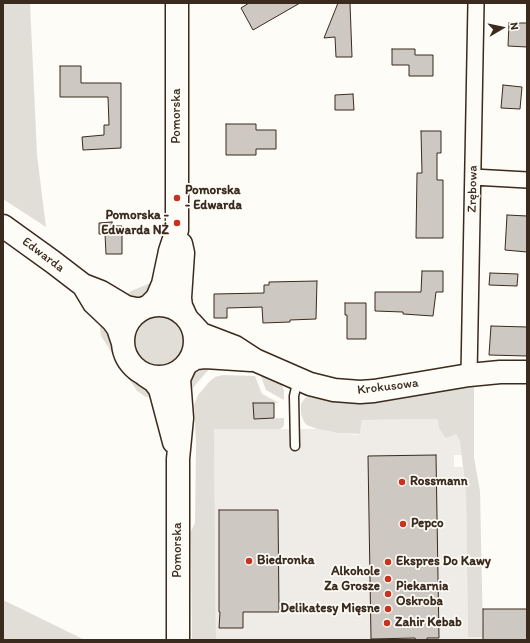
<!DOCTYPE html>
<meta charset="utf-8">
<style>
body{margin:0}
#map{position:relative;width:530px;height:643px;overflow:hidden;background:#fdfcf7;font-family:Itim,sans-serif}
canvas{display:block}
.frame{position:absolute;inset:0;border:4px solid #3b2a1e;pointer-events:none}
.north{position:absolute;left:482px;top:8px;width:40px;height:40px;-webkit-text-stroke:3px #fdfcf7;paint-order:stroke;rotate:81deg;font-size:11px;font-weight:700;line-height:16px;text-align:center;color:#3b2a1e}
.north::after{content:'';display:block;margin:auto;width:14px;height:18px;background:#3b2a1e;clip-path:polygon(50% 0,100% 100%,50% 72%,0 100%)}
</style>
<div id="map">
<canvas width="530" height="643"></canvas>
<div class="frame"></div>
<div class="north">N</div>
</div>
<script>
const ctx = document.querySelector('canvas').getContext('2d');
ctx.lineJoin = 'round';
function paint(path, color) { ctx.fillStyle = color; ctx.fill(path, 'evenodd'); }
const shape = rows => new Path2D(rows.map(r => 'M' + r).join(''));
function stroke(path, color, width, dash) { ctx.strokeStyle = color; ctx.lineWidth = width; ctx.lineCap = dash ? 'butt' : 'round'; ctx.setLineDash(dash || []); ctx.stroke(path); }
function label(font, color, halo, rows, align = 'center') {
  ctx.font = font + ' Itim,sans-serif'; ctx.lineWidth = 3.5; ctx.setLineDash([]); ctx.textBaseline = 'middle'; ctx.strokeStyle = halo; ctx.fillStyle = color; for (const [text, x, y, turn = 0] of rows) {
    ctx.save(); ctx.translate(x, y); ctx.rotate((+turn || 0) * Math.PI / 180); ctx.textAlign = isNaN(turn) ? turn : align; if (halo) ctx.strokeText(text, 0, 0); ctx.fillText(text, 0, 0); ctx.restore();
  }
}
paint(shape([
 [438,419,456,434,460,442,462,455,454,455,454,467,463,467,466,491,468,637,483,637,483,640,197,640,216,639,214,429,317,429,338,433,358,435,360,434,362,420]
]), '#efece7');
paint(shape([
 [3,3,30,3,37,155,46,227,3,199],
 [153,282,147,294,137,297,124,297,131,291],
 '135 341a24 24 0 1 1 48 0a24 24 0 1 1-48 0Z',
 [104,321,116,345,118,354,122,363,128,371,156,397,146,397,137,391,101,336,100,328],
 [205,367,210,368,191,390,188,392,190,378,194,374],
 [259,371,281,382,284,391,284,400,266,390],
 [223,375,255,376,262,394,279,403,253,403,254,419,284,418,284,424,283,427,280,429,214,429,216,640,192,640,191,531,195,523,196,443,194,405,198,395,210,381,215,377],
 [474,382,474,458,480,491,483,637,468,637,466,491,460,442,456,434,446,438,439,428,438,419,362,420,360,434,338,433,317,429,307,425,304,422,301,414,301,404,305,398,311,395],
 [3,600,85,640,3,640]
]), '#e1ded7');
const building = shape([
 [249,3,300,3,253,30,241,8,249,3],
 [338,3,350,3,352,57,336,57,335,37,324,38,338,3],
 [509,23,527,23,527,47,508,46,509,23],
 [392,49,415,49,415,55,433,55,433,76,409,76,409,65,392,65,392,49],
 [60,66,81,66,81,83,121,83,121,148,83,150,82,137,104,135,104,125,109,125,108,97,60,97,60,66],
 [503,85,522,87,520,109,501,108,503,85],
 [353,94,354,110,335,110,335,95,353,94],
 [226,124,256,124,256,130,276,130,276,149,256,149,256,155,226,155,226,124],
 [421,131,441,131,441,153,437,153,437,180,443,180,443,238,416,238,417,173,422,173,421,131],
 [507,215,527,216,527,252,505,250,507,215],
 [112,222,112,226,122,226,122,254,106,254,105,234,99,234,99,223,112,222],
 [422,271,443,271,443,292,436,292,433,316,403,314,403,312,375,311,375,292,421,292,422,271],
 [490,273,518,274,517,286,489,285,490,273],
 [317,281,316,319,290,320,290,322,263,323,262,307,227,308,227,318,214,318,214,294,264,293,264,285,269,285,269,282,317,281],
 [345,303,366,303,366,339,347,339,347,315,345,315,345,303],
 [491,326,527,327,527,356,489,355,491,326],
 [253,403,274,403,274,418,254,419,253,403],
 [436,455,439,638,427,638,427,640,416,640,415,638,371,639,368,456,436,455],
 [219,510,278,510,279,612,243,612,243,628,219,628,220,612,219,612,219,510],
 [483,609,527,609,527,640,483,640,483,609]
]);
paint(building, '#cdc8c2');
stroke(building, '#3b2a1e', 1);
const lane = shape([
 [295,446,294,396,298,379]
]);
const street = shape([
 [473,177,527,180],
 [469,375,476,3]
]);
const secondary = shape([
 [3,226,53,262,83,285,101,292,126,307,136,309,141,309],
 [181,244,183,253,180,298,181,306,186,317],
 [85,288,94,303,113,321,118,328,123,343],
 '123 341a36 36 0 1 1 72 0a36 36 0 1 1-72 0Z',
 [149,306,157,298,163,284,170,251,177,230,177,3],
 [191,323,201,334,235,347,255,360,310,384,334,390,360,392,374,391,469,375,500,372,527,372],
 [189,362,196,358,205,357,251,360],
 [145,375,154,381,160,389,174,442],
 [178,640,178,459,182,418,179,379,184,368]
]);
stroke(lane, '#3b2a1e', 11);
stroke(street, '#3b2a1e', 18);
stroke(secondary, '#3b2a1e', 25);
stroke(lane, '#fdfcf7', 8);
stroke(street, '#fdfcf7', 15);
stroke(secondary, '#fdfcf7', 22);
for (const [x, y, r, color] of [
 [177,198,4,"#c8321e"],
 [177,223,4,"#c8321e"],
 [402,482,4,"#c8321e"],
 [403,524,4,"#c8321e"],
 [249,561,4,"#c8321e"],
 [388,562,4,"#c8321e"],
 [388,579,4,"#c8321e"],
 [388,594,4,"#c8321e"],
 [388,609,4,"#c8321e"],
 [387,623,4,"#c8321e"]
]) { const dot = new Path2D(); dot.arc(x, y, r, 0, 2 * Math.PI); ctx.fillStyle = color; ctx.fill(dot); stroke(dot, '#fdfcf7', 1.5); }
label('13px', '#3b2a1e', '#fdfcf7', [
 ["Pomorska",177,116,-90],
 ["Zrębowa",473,189,-89],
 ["Edwarda",43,255,37],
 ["Krokusowa",388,387,-7],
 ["Pomorska",178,550,-90]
]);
label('bold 13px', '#3b2a1e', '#fdfcf7', [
 ["Pomorska",185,191],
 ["- Edwarda",185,206],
 ["Pomorska -",169,216,"right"],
 ["Edwarda NŻ",169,231,"right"],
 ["Rossmann",410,482],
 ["Pepco",411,524],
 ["Biedronka",257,561],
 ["Ekspres Do Kawy",396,562],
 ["Alkohole",380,572,"right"],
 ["Za Grosze",380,587,"right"],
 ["Piekarnia",396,587],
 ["Oskroba",396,602],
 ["Delikatesy Mięsne",380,609,"right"],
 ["Zahir Kebab",395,623]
], 'left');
</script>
